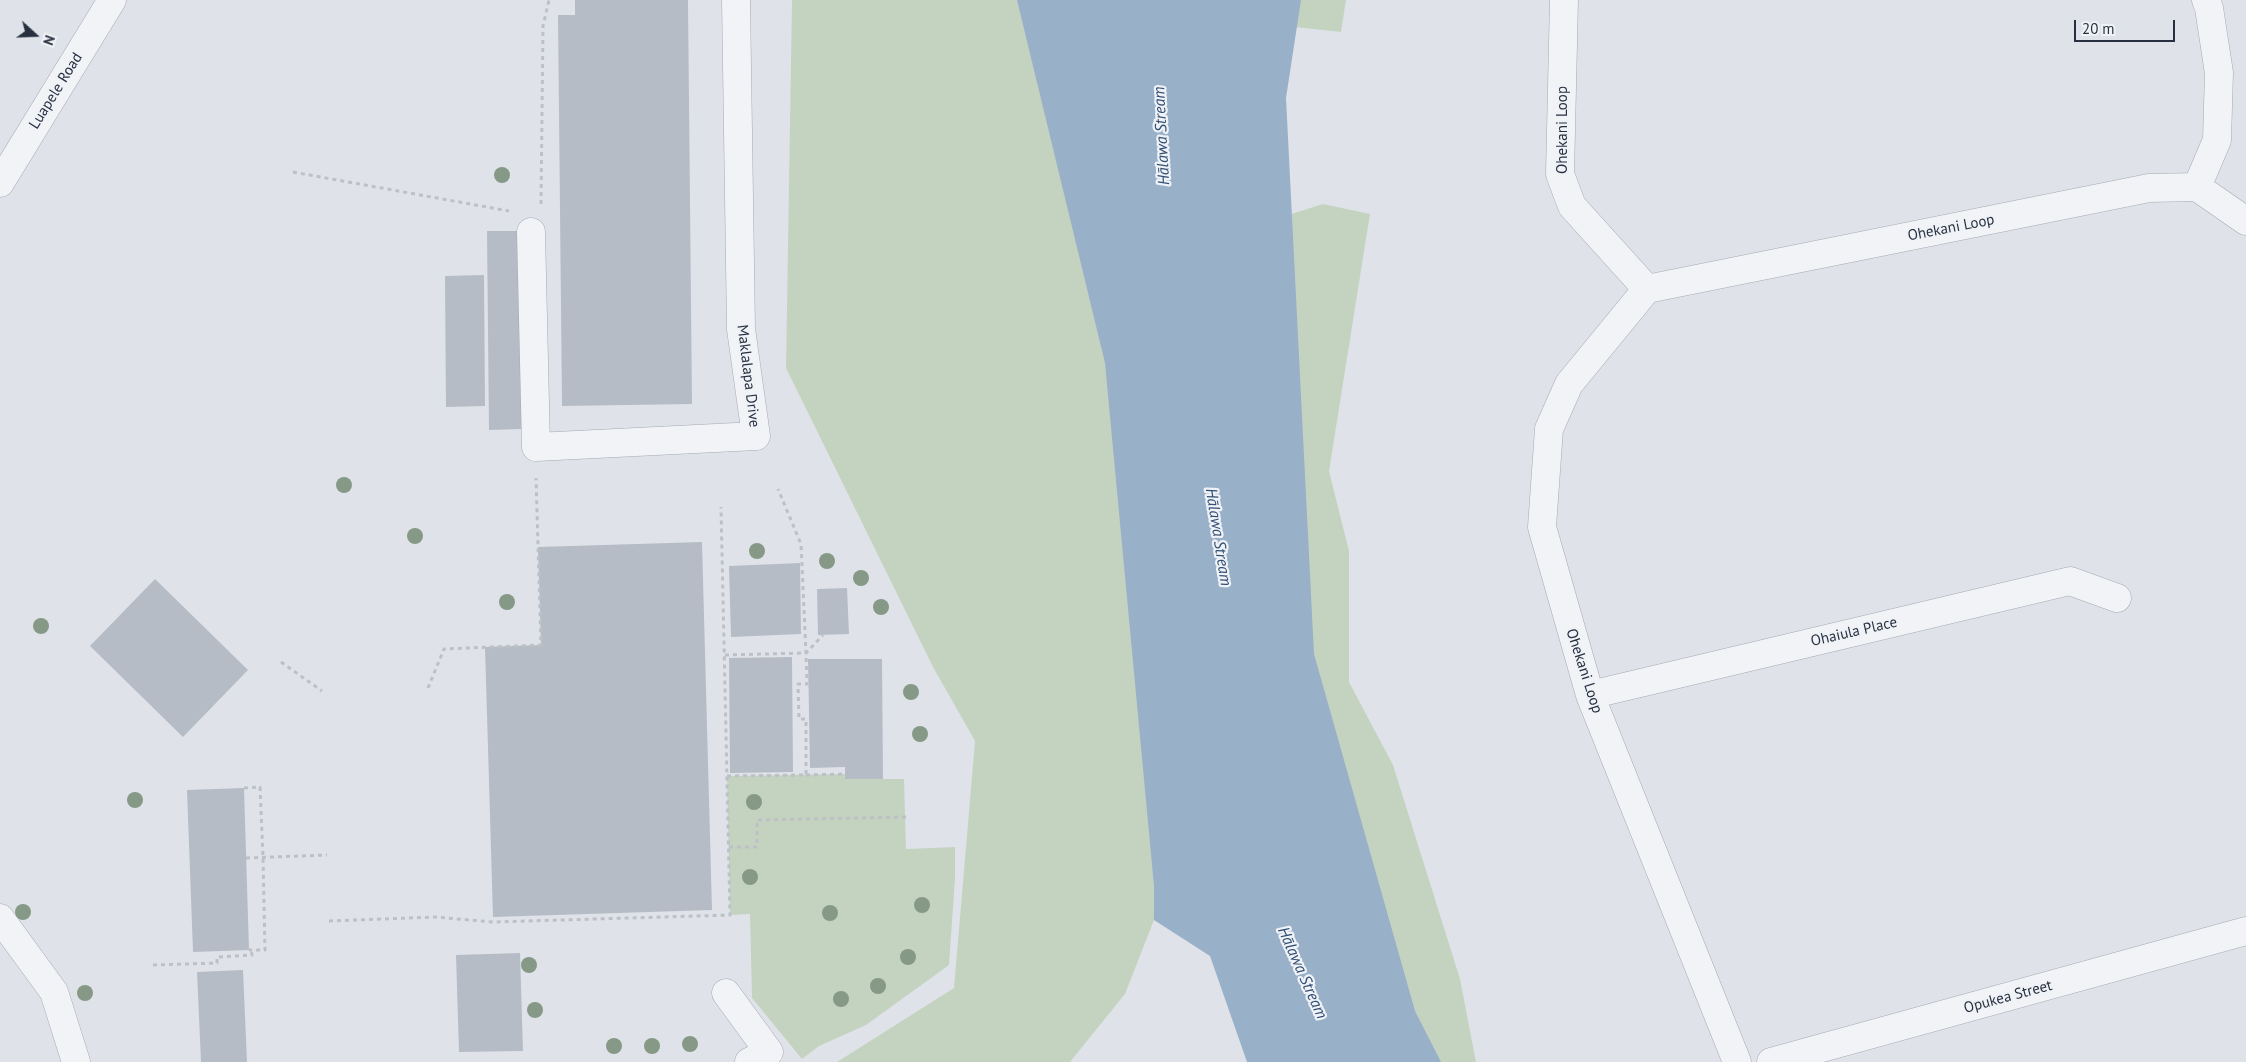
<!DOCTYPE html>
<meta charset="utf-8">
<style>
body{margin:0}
#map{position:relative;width:2246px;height:1062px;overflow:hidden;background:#dfe3e9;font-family:"PT Sans",sans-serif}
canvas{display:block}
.north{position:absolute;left:10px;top:10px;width:50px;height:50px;-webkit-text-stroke:4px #eff2f6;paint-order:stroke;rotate:110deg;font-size:14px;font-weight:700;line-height:20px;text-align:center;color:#283040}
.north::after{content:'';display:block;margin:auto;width:18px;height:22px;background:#283040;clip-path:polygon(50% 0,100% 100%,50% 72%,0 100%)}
.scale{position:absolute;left:2074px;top:20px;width:101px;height:22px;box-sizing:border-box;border:2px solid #283040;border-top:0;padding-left:6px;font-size:15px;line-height:18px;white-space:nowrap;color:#283040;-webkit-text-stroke:4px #eff2f6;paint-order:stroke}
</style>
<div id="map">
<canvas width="2246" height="1062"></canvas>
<div class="north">N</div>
<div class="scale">20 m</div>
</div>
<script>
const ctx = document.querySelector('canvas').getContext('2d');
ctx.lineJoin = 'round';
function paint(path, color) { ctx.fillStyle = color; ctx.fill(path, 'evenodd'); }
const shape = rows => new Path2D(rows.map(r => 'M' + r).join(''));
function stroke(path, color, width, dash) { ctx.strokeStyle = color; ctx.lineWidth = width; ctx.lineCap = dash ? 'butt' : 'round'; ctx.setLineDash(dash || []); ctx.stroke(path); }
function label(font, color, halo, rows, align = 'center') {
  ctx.font = font + ' "PT Sans",sans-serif'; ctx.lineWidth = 4.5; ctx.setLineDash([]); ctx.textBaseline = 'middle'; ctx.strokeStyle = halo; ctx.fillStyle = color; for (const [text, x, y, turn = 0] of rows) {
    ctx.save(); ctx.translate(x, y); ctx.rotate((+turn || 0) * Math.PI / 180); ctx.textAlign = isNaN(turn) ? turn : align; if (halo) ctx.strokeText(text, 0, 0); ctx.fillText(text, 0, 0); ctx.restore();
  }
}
paint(shape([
 [792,0,1140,0,1153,224,1154,920,1125,994,1070,1062,837,1062,954,988,975,741,933,667,786,368],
 [1263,0,1346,0,1341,32,1276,25],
 [1323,204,1370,214,1329,471,1349,551,1349,682,1393,765,1460,979,1476,1062,1356,1062,1266,222],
 [846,774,846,779,904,779,906,849,955,847,955,878,949,965,866,1025,819,1046,802,1059,752,998,750,914,730,915,727,776]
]), '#c4d3c0');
paint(shape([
 [1017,0,1301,0,1286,98,1314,654,1415,1011,1441,1062,1247,1062,1210,956,1154,920,1154,886,1105,363]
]), '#99b0c9');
paint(shape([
 [575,0,688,0,692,404,562,406,558,15,575,15],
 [487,231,520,231,522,429,489,430],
 [484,275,485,406,446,407,445,276],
 [702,542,712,910,493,917,485,647,541,645,538,547],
 [800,563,801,634,731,637,729,566],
 [155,579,248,670,183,737,90,646],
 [847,588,849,634,818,635,817,589],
 [792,657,793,772,730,773,729,658],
 [808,659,882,659,883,779,845,779,845,767,810,768],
 [244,788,249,950,193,952,187,790],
 [520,953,523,1051,459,1052,456,955],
 [243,970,247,1062,201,1062,197,972]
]), '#b6bcc5');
const minor = shape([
 [1564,0,1560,174,1572,206,1647,289,1569,384,1549,429,1542,527,1590,695,1737,1062],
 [0,183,112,0],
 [2197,187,2217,140,2219,73,2209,8,2206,0],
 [531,232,536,447,756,436,741,329,736,0],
 [1647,289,2149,188,2197,187,2246,221],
 [1590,695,2070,581,2117,598],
 [0,918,54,992,76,1062],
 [726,993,769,1052,749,1062],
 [1771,1062,2246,931]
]);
stroke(minor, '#a4aab3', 29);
stroke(shape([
 [293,172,509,211],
 [541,204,543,26,549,0],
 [725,655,806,653,801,544,778,489],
 [281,662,322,691],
 [428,688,444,649,541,645,536,478],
 [806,775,846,774],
 [727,776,806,775,806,719,799,719,798,684,807,684,806,653,823,635],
 [244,788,260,787,263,857,265,950,249,950],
 [729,847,757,847,757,820,906,817],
 [246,858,327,855],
 [329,921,435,917,493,922,730,915,721,507],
 [153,965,217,963,217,957,252,955,251,950]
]), '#bdc0c7', 3, [4, 4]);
stroke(minor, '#f2f3f7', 28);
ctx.fillStyle = '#859986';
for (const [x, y] of [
 [502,175],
 [344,485],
 [415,536],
 [757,551],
 [827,561],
 [861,578],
 [507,602],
 [881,607],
 [41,626],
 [911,692],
 [920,734],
 [135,800],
 [754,802],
 [750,877],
 [922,905],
 [23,912],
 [830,913],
 [908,957],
 [529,965],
 [878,986],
 [85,993],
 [841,999],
 [535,1010],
 [690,1044],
 [614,1046],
 [652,1046]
]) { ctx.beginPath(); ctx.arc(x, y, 8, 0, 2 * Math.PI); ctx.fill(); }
label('15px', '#283040', '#eff2f6', [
 ["Luapele Road",56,91,-58],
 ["Ohekani Loop",1563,130,-90],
 ["Ohekani Loop",1951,228,-11],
 ["Maklalapa Drive",748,376,83],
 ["Ohaiula Place",1854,632,-13],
 ["Ohekani Loop",1584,671,72],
 ["Opukea Street",2008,997,-15]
]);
label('italic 16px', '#314e74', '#eff2f6', [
 ["Hālawa Stream",1162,136,-93],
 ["Hālawa Stream",1218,537,81],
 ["Hālawa Stream",1302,973,66]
]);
</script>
